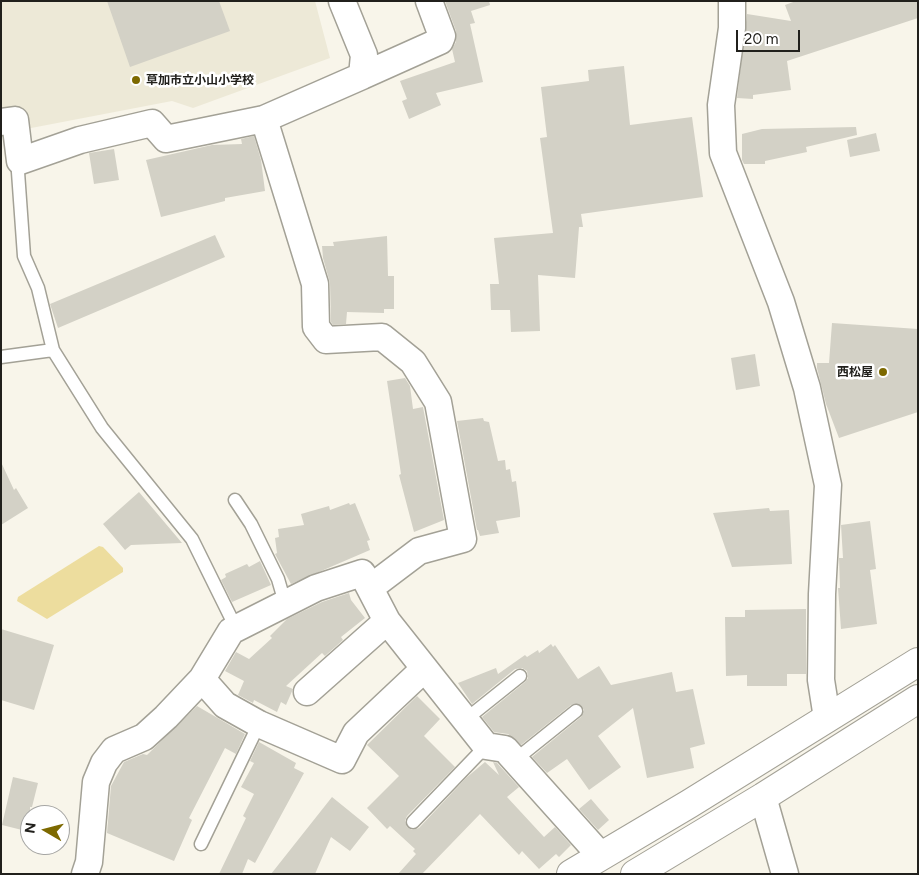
<!DOCTYPE html>
<meta charset="utf-8">
<style>
body{margin:0}
#map{position:relative;width:919px;height:875px;overflow:hidden;background:#f8f5ea;font-family:Figtree,sans-serif}
canvas{display:block}
.frame{position:absolute;inset:0;border:2px solid #21201c;pointer-events:none}
.north{position:absolute;left:20px;top:805px;width:50px;height:50px;box-sizing:border-box;background:#fff;border:1px solid #a6a6a4;border-radius:50%;rotate:278deg;font-size:14px;font-weight:700;line-height:20px;text-align:center;color:#21201c}
.north::after{content:'';display:block;margin:auto;width:18px;height:22px;background:#7d6900;clip-path:polygon(50% 0,100% 100%,50% 72%,0 100%)}
.scale{position:absolute;left:736px;top:30px;width:64px;height:22px;box-sizing:border-box;border:2px solid #21201c;border-top:0;padding-left:6px;font-size:15px;line-height:18px;white-space:nowrap;color:#21201c;-webkit-text-stroke:4px #fff;paint-order:stroke}
</style>
<div id="map">
<canvas width="919" height="875"></canvas>
<div class="frame"></div>
<div class="north">N</div>
<div class="scale">20 m</div>
</div>
<script>
const ctx = document.querySelector('canvas').getContext('2d');
ctx.lineJoin = 'round';
function paint(path, color) { ctx.fillStyle = color; ctx.fill(path, 'evenodd'); }
const shape = rows => new Path2D(rows.map(r => 'M' + r).join(''));
function stroke(path, color, width, dash) { ctx.strokeStyle = color; ctx.lineWidth = width; ctx.lineCap = dash ? 'butt' : 'round'; ctx.setLineDash(dash || []); ctx.stroke(path); }
function label(font, color, halo, rows, align = 'center') {
  ctx.font = font + ' Figtree,"Noto Sans JP",sans-serif'; ctx.lineWidth = 5; ctx.setLineDash([]); ctx.textBaseline = 'middle'; ctx.strokeStyle = halo; ctx.fillStyle = color; for (const [text, x, y, turn = 0] of rows) {
    ctx.save(); ctx.translate(x, y); ctx.rotate((+turn || 0) * Math.PI / 180); ctx.textAlign = isNaN(turn) ? turn : align; if (halo) ctx.strokeText(text, 0, 0); ctx.fillText(text, 0, 0); ctx.restore();
  }
}
paint(shape([
 [1,1,315,1,330,58,193,108,172,101,26,129,22,109,1,112]
]), '#ede9d7');
paint(shape([
 [99,546,103,547,123,568,123,572,47,619,17,601,18,597]
]), '#eddd9e');
paint(shape([
 [107,1,219,1,230,31,130,67],
 [445,1,489,1,490,5,471,11,475,23,470,24,483,82,436,93,441,105,409,119,402,101,407,99,400,81,455,62,452,49,456,42,456,31],
 [796,1,918,1,918,18,787,61,791,90,753,95,753,99,737,98,747,14,791,21,785,5],
 [624,66,630,125,692,117,703,197,581,214,583,227,579,227,575,278,538,275,540,331,511,332,510,310,491,310,490,284,499,284,494,238,553,233,540,138,547,137,541,87,589,81,588,70],
 [856,127,857,135,806,147,807,152,765,161,765,164,744,164,742,160,742,134,762,129],
 [876,133,880,151,850,157,847,140],
 [254,136,261,160,265,191,225,198,225,201,161,217,146,160,212,145,242,144,241,139],
 [114,149,119,180,94,184,89,153],
 [215,235,225,257,58,328,50,304],
 [387,236,388,276,394,276,394,309,384,309,384,313,347,312,346,324,333,325,331,322,330,283,323,258,322,246,334,246,333,242],
 [832,323,918,329,918,412,839,438,826,404,817,368,817,363,829,363],
 [755,354,760,386,736,390,731,358],
 [405,378,410,386,413,409,423,407,444,520,414,532,399,475,401,474,387,381],
 [483,418,484,421,489,422,498,461,505,460,506,470,510,469,512,482,516,481,520,511,520,517,496,521,499,533,480,536,478,530,477,530,457,421],
 [1,462,14,490,16,488,28,508,1,525],
 [139,492,182,543,131,545,125,550,103,524],
 [349,503,350,505,355,503,370,540,367,541,370,550,291,584,275,554,277,553,275,538,279,537,278,529,304,525,301,514,329,506,330,510],
 [769,508,770,511,789,510,792,564,732,567,713,513],
 [870,521,876,569,870,570,877,624,841,629,838,588,840,588,839,558,843,558,841,525],
 [260,561,271,585,232,602,221,580,226,577,225,574,247,564,249,567],
 [349,593,351,600,365,618,341,637,343,640,325,656,322,653,286,686,293,689,286,705,281,702,277,712,254,700,253,703,238,695,244,681,225,671,236,652,249,659,272,638,270,636,287,619,322,602],
 [806,609,806,674,787,674,787,686,747,686,747,675,726,676,725,617,745,617,745,610],
 [1,629,54,645,34,710,1,700],
 [551,644,553,647,555,645,578,679,599,666,611,685,672,672,676,692,693,689,705,744,690,748,694,768,647,778,633,708,598,736,621,767,589,790,567,759,547,773,532,757,581,717,584,710,579,704,571,705,521,745,508,734,494,732,482,717,525,682,528,678,527,671,522,668,515,669,472,704,458,683,496,668,498,674,525,655,527,657,538,650,539,653],
 [417,696,440,719,424,736,455,767,407,816,405,821,407,827,412,830,419,828,466,778,485,762,499,775,493,762,497,763,519,787,507,797,544,837,555,827,571,845,559,857,556,854,539,869,522,851,519,855,480,814,422,874,398,874,416,854,413,851,415,849,390,826,387,829,367,808,399,776,367,745],
 [197,706,245,734,236,754,225,748,189,818,192,820,174,861,107,833,111,786,124,762,143,754,147,755],
 [259,742,296,763,294,768,304,773,255,863,248,859,242,874,219,874,246,818,243,816,254,794,241,787,254,763,250,761],
 [13,777,38,783,32,807,30,807,30,832,2,825],
 [332,797,369,827,350,851,331,837,315,874,271,874],
 [591,799,609,820,598,830,579,809]
]), '#d3d1c6');
const lane = shape([
 [20,161,18,172,24,256,38,288,53,350,102,428,192,539,236,628],
 [1,357,53,350],
 [235,500,251,524,278,579,285,603],
 [465,720,520,676],
 [515,760,576,711],
 [413,822,486,746],
 [201,844,259,724]
]);
const street = shape([
 [732,1,732,28,721,105,723,153,781,302,807,388,828,485,822,594,821,680,827,718],
 [362,76,440,41,442,36,429,1],
 [264,119,315,284,316,327,326,340,382,337,413,362,438,402,463,539,419,551,370,588],
 [1,122,15,120,20,161,80,140,152,123,166,139,264,119,362,76,364,55,342,1],
 [202,679,225,705,259,724,342,760,356,733,424,669],
 [307,692,387,621],
 [763,797,785,874],
 [85,874,89,862,96,782,104,763,114,750,144,737,166,717,202,679,231,631,316,588,362,573,387,621,486,746,505,749,601,856]
]);
const secondary = shape([
 [571,874,689,804,918,662],
 [635,874,763,797,918,699]
]);
stroke(lane, '#a3a196', 15);
stroke(street, '#a3a196', 29);
stroke(secondary, '#a3a196', 30);
stroke(lane, '#fff', 12);
stroke(street, '#fff', 26);
stroke(secondary, '#fff', 28);
for (const [x, y, r, color] of [
 [136,80,5,"#7d6900"],
 [883,372,5,"#7d6900"]
]) { const dot = new Path2D(); dot.arc(x, y, r, 0, 2 * Math.PI); ctx.fillStyle = color; ctx.fill(dot); stroke(dot, '#fff', 2); }
label('bold 12px', '#21201c', '#fff', [
 ["草加市立小山小学校",146,80],
 ["西松屋",873,372,"right"]
], 'left');
</script>
